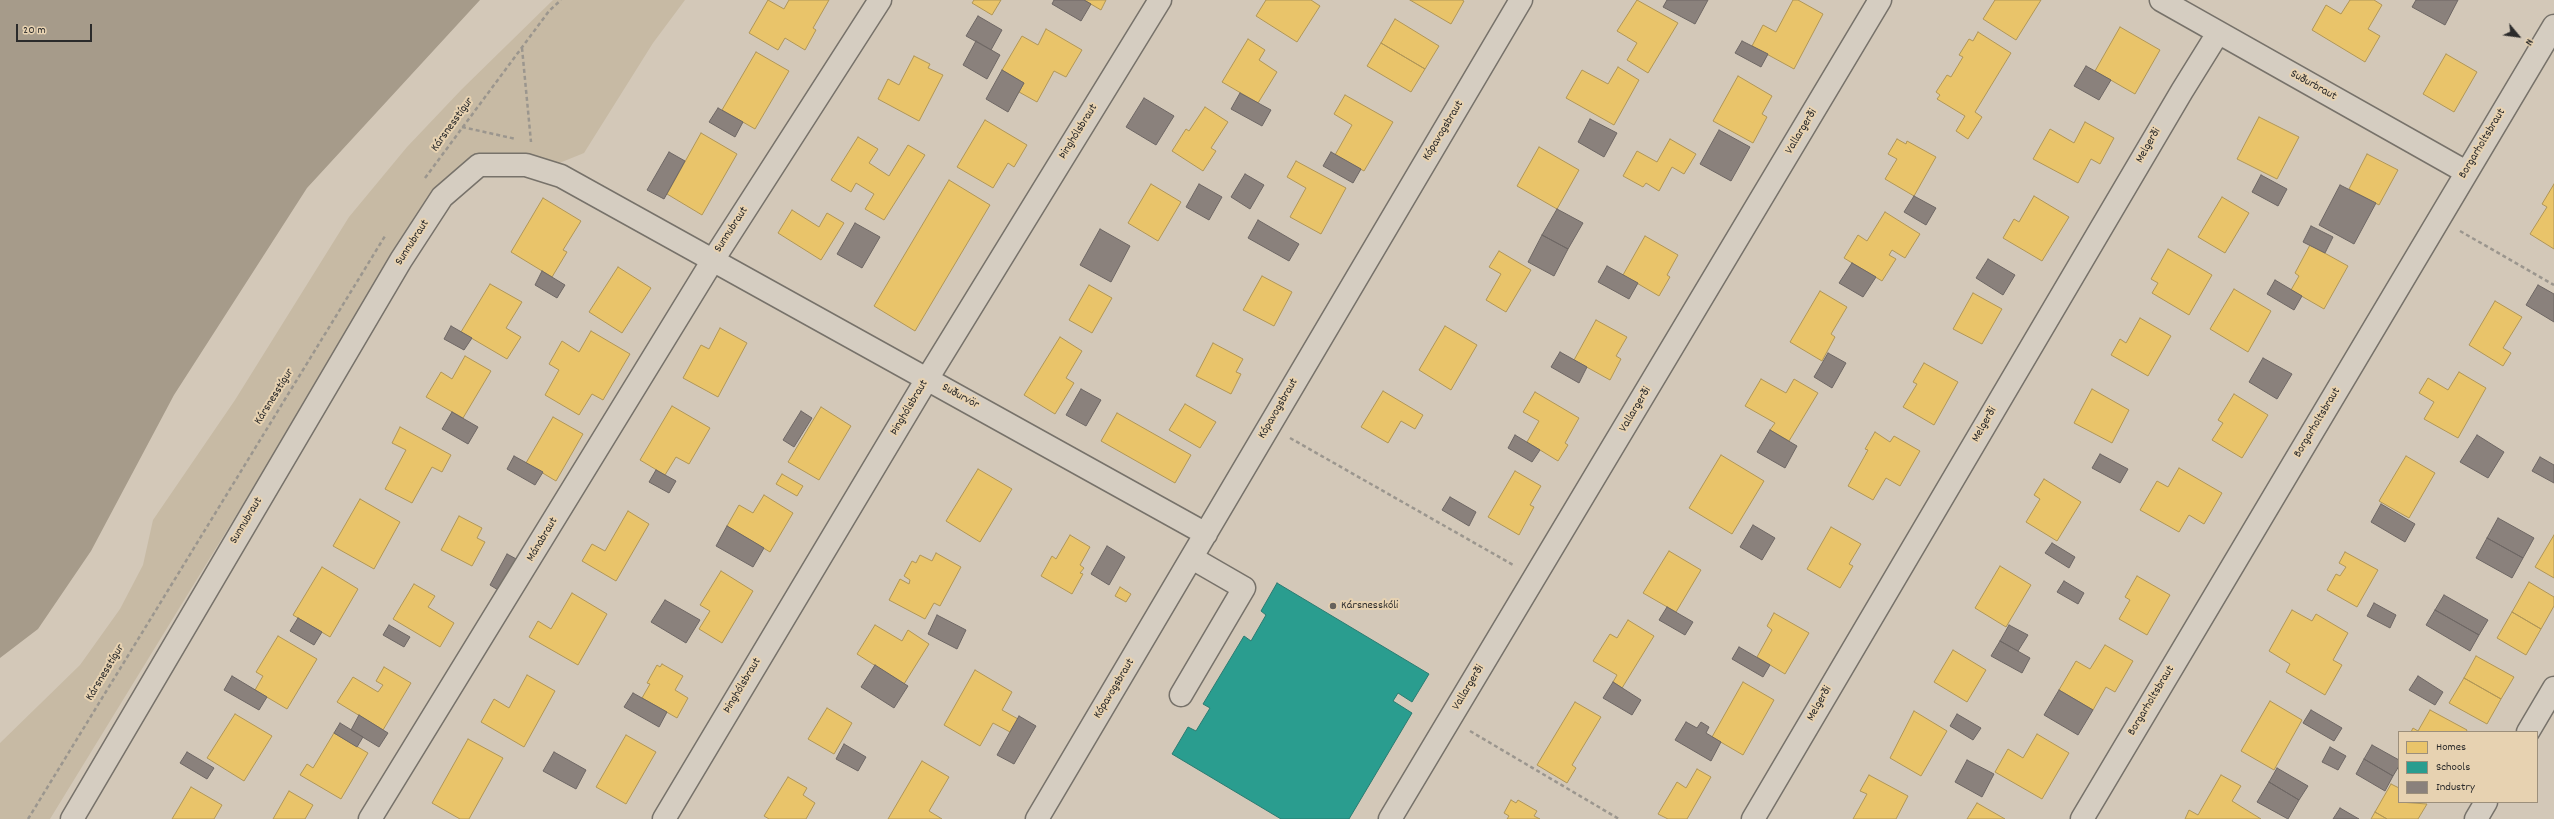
<!DOCTYPE html>
<meta charset="utf-8">
<style>
body{margin:0}
#map{position:relative;width:2554px;height:819px;overflow:hidden;background:#d3c8b8;font-family:Dekko,sans-serif}
canvas{display:block}
.legend{position:absolute;left:2398px;top:731px;width:140px;height:72px;box-sizing:border-box;background:#e7d2b1;border:1px solid #9c8f7b;margin:0;padding:5px 7px;list-style:none;font-size:12px;color:#2b2b2b}
.legend li{display:flex;align-items:center;gap:8px;height:20px}
.legend b{width:20px;border:1px solid #9c8f7b}
.north{position:absolute;left:2498px;top:16px;width:40px;height:40px;-webkit-text-stroke:3px #e7d2b1;paint-order:stroke;rotate:119deg;font-size:11px;font-weight:700;line-height:16px;text-align:center;color:#2b2b2b}
.north::after{content:'';display:block;margin:auto;width:14px;height:18px;background:#2b2b2b;clip-path:polygon(50% 0,100% 100%,50% 72%,0 100%)}
.scale{position:absolute;left:16px;top:24px;width:76px;height:18px;box-sizing:border-box;border:2px solid #2b2b2b;border-top:0;padding-left:5px;font-size:12px;line-height:14px;white-space:nowrap;color:#2b2b2b;-webkit-text-stroke:3px #e7d2b1;paint-order:stroke}
</style>
<div id="map">
<canvas width="2554" height="819"></canvas>
<ul class="legend">
<li><b style="height:11px;background:#e9c46a"></b>Homes</li>
<li><b style="height:11px;background:#2a9d8f"></b>Schools</li>
<li><b style="height:11px;background:#8a817c"></b>Industry</li>
</ul>
<div class="north">N</div>
<div class="scale">20 m</div>
</div>
<script>
const ctx = document.querySelector('canvas').getContext('2d');
ctx.lineJoin = 'round';
function paint(path, color) { ctx.fillStyle = color; ctx.fill(path, 'evenodd'); }
const shape = rows => new Path2D(rows.map(r => 'M' + r).join(''));
function stroke(path, color, width, dash) { ctx.strokeStyle = color; ctx.lineWidth = width; ctx.lineCap = dash ? 'butt' : 'round'; ctx.setLineDash(dash || []); ctx.stroke(path); }
function label(font, color, halo, rows, align = 'center') {
  ctx.font = font + ' Dekko,sans-serif'; ctx.lineWidth = 4; ctx.setLineDash([]); ctx.textBaseline = 'middle'; ctx.strokeStyle = halo; ctx.fillStyle = color; for (const [text, x, y, turn = 0] of rows) {
    ctx.save(); ctx.translate(x, y); ctx.rotate((+turn || 0) * Math.PI / 180); ctx.textAlign = isNaN(turn) ? turn : align; if (halo) ctx.strokeText(text, 0, 0); ctx.fillText(text, 0, 0); ctx.restore();
  }
}
paint(shape([
 [553,0,685,0,653,43,584,153,552,166,476,160,373,292,50,819,0,819,0,743,80,665,120,609,143,565,153,520,235,400,349,217,407,147,462,89]
]), '#c7baa4');
paint(shape([
 [0,0,480,0,307,188,174,395,91,551,38,629,0,658]
]), '#a69b8a');
const homes = shape([
 [768,0,784,9,789,0,829,0,813,28,816,30,805,50,785,38,778,50,749,33,768,0],
 [974,0,1001,0,992,15,972,3,974,0],
 [1084,0,1106,0,1101,10,1084,0],
 [1266,0,1311,0,1320,6,1297,42,1256,16,1266,0],
 [1410,0,1462,0,1464,1,1451,24,1410,0],
 [1637,0,1678,23,1648,73,1627,60,1637,43,1617,31,1637,0],
 [1793,0,1798,0,1823,14,1794,69,1752,46,1763,25,1776,32,1793,0],
 [1995,0,2041,0,2016,40,1983,19,1995,0],
 [2350,0,2374,0,2382,5,2368,29,2380,36,2365,62,2312,30,2326,5,2341,14,2350,0],
 [1395,19,1439,46,1425,69,1381,43,1395,19],
 [2120,27,2160,50,2135,94,2095,71,2120,27],
 [1046,29,1082,50,1066,77,1054,71,1037,102,1019,92,1024,83,1002,70,1022,36,1038,45,1046,29],
 [1978,32,2011,53,1975,112,1982,117,1968,139,1956,131,1965,116,1937,99,1940,95,1936,92,1947,75,1951,77,1963,57,1959,55,1969,39,1973,41,1978,32],
 [1248,39,1265,50,1259,60,1277,72,1258,103,1222,82,1248,39],
 [1381,43,1425,69,1411,92,1367,66,1381,43],
 [756,52,789,71,755,129,722,110,756,52],
 [2446,54,2477,72,2454,112,2423,94,2446,54],
 [914,56,930,64,928,68,943,75,919,121,878,99,888,79,899,85,914,56],
 [1618,67,1639,80,1614,125,1566,98,1582,70,1608,84,1618,67],
 [1738,76,1772,96,1762,114,1767,117,1753,143,1713,121,1738,76],
 [1345,95,1393,122,1364,171,1335,155,1352,125,1334,114,1345,95],
 [1205,107,1228,122,1211,148,1216,151,1203,171,1172,151,1186,129,1189,131,1205,107],
 [2259,117,2299,137,2277,179,2237,159,2259,117],
 [985,120,1027,145,1014,167,1008,163,993,188,957,167,985,120],
 [2085,122,2114,138,2100,164,2091,159,2078,183,2033,159,2050,129,2074,143,2085,122],
 [701,133,737,154,702,215,667,194,701,133],
 [858,137,878,149,869,163,889,176,908,145,925,155,884,220,865,209,874,194,856,183,851,192,831,180,858,137],
 [1670,139,1696,154,1684,174,1672,167,1659,191,1646,183,1643,187,1623,176,1637,151,1657,162,1670,139],
 [1897,139,1906,144,1907,141,1936,157,1914,196,1885,179,1897,159,1888,154,1897,139],
 [1539,147,1579,170,1557,209,1517,186,1539,147],
 [2367,154,2398,170,2379,205,2349,189,2367,154],
 [1296,161,1346,188,1321,234,1290,217,1306,188,1287,177,1296,161],
 [949,180,990,205,915,331,874,306,949,180],
 [1151,184,1181,202,1158,241,1128,223,1151,184],
 [2554,184,2554,249,2530,234,2547,207,2542,204,2554,184],
 [2034,196,2069,217,2042,261,2003,238,2014,219,2019,222,2034,196],
 [2222,197,2249,213,2225,253,2198,237,2222,197],
 [543,198,581,221,563,250,567,252,552,277,511,252,543,198],
 [792,210,819,227,827,213,844,223,821,260,778,233,792,210],
 [1885,212,1920,234,1905,258,1892,250,1889,255,1896,259,1882,281,1844,258,1858,235,1867,241,1885,212],
 [1645,236,1678,255,1667,275,1670,277,1659,296,1623,275,1645,236],
 [2310,245,2348,266,2324,309,2291,290,2299,276,2295,273,2310,245],
 [2168,249,2212,275,2189,315,2152,293,2158,283,2151,279,2168,249],
 [1499,251,1531,270,1506,312,1486,300,1501,274,1489,267,1499,251],
 [618,267,651,288,622,333,589,312,618,267],
 [1262,276,1292,292,1274,326,1243,310,1262,276],
 [490,284,522,302,506,328,521,337,507,359,461,332,490,284],
 [1089,285,1112,298,1092,333,1069,320,1089,285],
 [2234,289,2271,311,2248,352,2210,329,2234,289],
 [1820,291,1847,307,1831,334,1835,337,1822,361,1790,342,1820,291],
 [1973,293,2002,309,1982,344,1953,329,1973,293],
 [2495,301,2522,317,2503,348,2511,353,2503,366,2469,345,2495,301],
 [2140,318,2171,336,2148,376,2111,355,2120,339,2126,343,2140,318],
 [1596,320,1627,337,1616,356,1621,359,1610,380,1574,360,1596,320],
 [1445,326,1477,345,1451,390,1419,370,1445,326],
 [720,328,747,343,718,397,683,378,701,345,709,349,720,328],
 [591,331,630,354,603,400,592,394,579,415,545,395,559,370,549,364,562,341,579,352,591,331],
 [1060,337,1082,351,1066,378,1074,383,1055,414,1024,395,1060,337],
 [1213,343,1243,359,1236,372,1241,374,1231,394,1196,376,1213,343],
 [465,356,491,371,463,418,426,397,441,372,452,379,465,356],
 [1924,363,1958,382,1934,425,1903,407,1917,384,1913,382,1924,363],
 [2459,372,2486,388,2458,438,2424,419,2434,402,2419,393,2428,378,2448,390,2459,372],
 [1761,379,1786,393,1794,379,1818,393,1789,441,1770,430,1775,423,1745,406,1761,379],
 [2092,389,2129,410,2112,443,2074,423,2092,389],
 [1383,391,1423,415,1415,429,1401,421,1388,443,1361,427,1383,391],
 [1535,392,1579,418,1565,443,1568,445,1558,461,1527,442,1539,421,1523,412,1535,392],
 [2234,394,2268,415,2242,458,2212,440,2223,423,2218,420,2234,394],
 [1185,404,1216,422,1200,448,1169,430,1185,404],
 [672,406,710,428,689,464,676,457,665,475,640,460,672,406],
 [821,407,851,426,819,480,788,462,821,407],
 [1117,413,1191,455,1175,483,1101,441,1117,413],
 [553,417,583,434,556,481,526,463,553,417],
 [400,427,451,455,442,472,432,467,412,503,385,489,406,450,392,443,400,427],
 [1875,432,1890,442,1894,436,1920,451,1900,486,1886,478,1873,500,1848,486,1868,450,1865,449,1875,432],
 [1721,455,1764,481,1732,534,1689,508,1721,455],
 [2406,456,2435,473,2409,518,2379,501,2406,456],
 [2179,468,2222,493,2204,524,2189,515,2179,532,2140,510,2157,481,2168,487,2179,468],
 [978,469,1012,489,980,542,946,521,978,469],
 [1515,471,1541,486,1530,505,1534,507,1519,535,1488,517,1515,471],
 [782,474,803,486,797,496,776,484,782,474],
 [2044,479,2081,502,2057,541,2026,522,2040,499,2034,495,2044,479],
 [764,495,793,513,770,552,727,526,739,505,753,513,764,495],
 [360,499,400,522,374,569,333,546,360,499],
 [628,511,649,524,616,581,582,561,592,544,605,551,628,511],
 [459,516,482,528,477,538,485,542,472,566,441,550,459,516],
 [1831,527,1861,544,1849,564,1853,566,1840,588,1807,569,1831,527],
 [1070,535,1090,547,1080,565,1084,568,1080,573,1083,574,1072,594,1041,576,1052,556,1056,559,1070,535],
 [2554,535,2554,578,2535,567,2554,535],
 [1669,551,1701,570,1676,612,1643,593,1669,551],
 [2345,552,2378,570,2357,607,2327,590,2336,574,2340,576,2346,567,2339,563,2345,552],
 [936,553,961,567,940,606,934,603,925,619,889,600,900,579,909,584,910,580,904,576,912,561,916,563,920,555,932,561,936,553],
 [2000,566,2031,585,2006,627,1975,608,2000,566],
 [322,567,358,589,330,637,293,615,322,567],
 [721,571,753,591,722,643,699,629,710,611,700,605,721,571],
 [2137,576,2170,595,2147,635,2119,619,2130,600,2125,597,2137,576],
 [2529,582,2554,597,2554,606,2541,629,2512,612,2529,582],
 [414,584,435,596,428,607,454,623,440,647,393,619,414,584],
 [1120,587,1131,594,1126,602,1115,596,1120,587],
 [572,593,607,614,578,665,529,637,538,621,551,629,572,593],
 [2292,610,2312,621,2316,614,2348,633,2333,660,2342,665,2325,695,2286,672,2290,664,2269,651,2292,610],
 [2512,612,2541,629,2526,655,2497,638,2512,612],
 [1774,613,1809,633,1785,674,1757,657,1772,630,1767,626,1774,613],
 [1628,620,1654,636,1622,688,1613,682,1617,675,1593,661,1610,634,1617,638,1628,620],
 [875,625,902,641,908,630,929,644,904,684,857,654,875,625],
 [278,636,317,659,287,709,255,690,263,676,256,672,278,636],
 [2105,645,2133,661,2115,692,2106,687,2093,710,2059,690,2076,661,2090,669,2105,645],
 [1953,650,1986,670,1967,702,1934,682,1953,650],
 [2476,656,2514,677,2501,699,2464,678,2476,656],
 [662,664,683,676,675,690,688,698,677,718,642,698,650,684,647,683,657,665,660,667,662,664],
 [384,667,411,683,383,730,337,702,353,677,378,692,383,685,376,681,384,667],
 [975,670,1012,692,1002,710,1018,719,1010,732,993,723,980,746,944,725,975,670],
 [527,675,555,691,524,747,481,722,494,699,509,708,527,675],
 [2464,678,2501,699,2487,724,2449,703,2464,678],
 [1743,682,1774,700,1743,755,1712,737,1743,682],
 [2270,701,2302,720,2274,770,2241,751,2270,701],
 [1575,702,1601,717,1572,765,1576,768,1567,783,1537,765,1575,702],
 [827,708,852,723,834,754,808,739,827,708],
 [2430,710,2467,730,2466,732,2411,732,2413,728,2418,731,2430,710],
 [1914,711,1947,731,1921,776,1890,758,1914,711],
 [235,714,272,736,244,781,207,758,235,714],
 [334,733,368,753,341,799,300,775,307,764,313,768,334,733],
 [2037,734,2069,753,2042,799,1995,772,2008,749,2023,758,2037,734],
 [626,735,656,752,626,804,596,787,626,735],
 [468,739,503,758,469,819,460,819,432,803,468,739],
 [922,761,949,777,929,811,942,819,888,819,922,761],
 [1697,769,1711,777,1687,819,1668,819,1658,814,1677,782,1686,788,1697,769],
 [1869,775,1908,796,1896,819,1853,819,1867,794,1860,791,1869,775],
 [2221,775,2241,786,2232,801,2261,819,2185,819,2189,810,2198,815,2221,775],
 [788,777,807,788,803,795,815,803,806,819,769,819,764,816,788,777],
 [2391,784,2399,788,2399,802,2427,804,2418,819,2387,819,2375,812,2391,784],
 [191,787,222,805,214,819,172,819,191,787],
 [289,791,313,805,305,819,273,819,289,791],
 [1511,800,1516,803,1518,800,1537,811,1534,816,1540,819,1507,819,1509,816,1504,813,1511,800],
 [1977,803,2005,819,1967,819,1977,803],
 [2375,812,2387,819,2371,819,2375,812]
]);
paint(homes, '#e9c46a');
stroke(homes, '#b09657', 1);
const schools = shape([
 [1277,583,1429,674,1412,702,1398,693,1393,701,1412,713,1349,819,1281,819,1172,754,1188,727,1196,731,1210,708,1203,704,1244,636,1251,641,1266,615,1261,611,1277,583]
]);
paint(schools, '#2a9d8f');
stroke(schools, '#2a7b71', 1);
const industry = shape([
 [1054,0,1084,0,1091,4,1081,21,1052,4,1054,0],
 [1667,0,1708,0,1695,24,1663,7,1667,0],
 [2416,0,2458,0,2445,25,2412,7,2416,0],
 [978,16,1002,30,991,50,966,36,978,16],
 [976,41,1000,55,987,79,963,65,976,41],
 [1742,41,1768,54,1761,67,1735,53,1742,41],
 [2086,66,2111,80,2099,100,2074,86,2086,66],
 [1002,70,1024,83,1008,112,986,99,1002,70],
 [1240,93,1271,110,1262,126,1231,109,1240,93],
 [1144,98,1174,116,1156,145,1126,127,1144,98],
 [718,108,743,122,735,137,709,122,718,108],
 [1590,119,1617,133,1604,157,1578,142,1590,119],
 [1719,130,1750,147,1731,181,1700,164,1719,130],
 [669,152,685,161,664,199,647,190,669,152],
 [1331,152,1361,169,1353,183,1323,166,1331,152],
 [1245,174,1264,185,1250,209,1231,197,1245,174],
 [2261,175,2287,189,2278,206,2252,192,2261,175],
 [1199,184,1222,197,1209,220,1186,207,1199,184],
 [2340,185,2376,203,2354,244,2319,225,2340,185],
 [1914,196,1936,208,1926,225,1904,212,1914,196],
 [1557,209,1583,223,1568,249,1542,235,1557,209],
 [1258,220,1299,244,1289,261,1248,238,1258,220],
 [855,223,880,237,862,268,837,254,855,223],
 [2311,226,2333,237,2325,253,2303,242,2311,226],
 [1100,229,1130,246,1111,282,1080,265,1100,229],
 [1542,235,1568,249,1554,276,1528,262,1542,235],
 [1988,259,2015,275,2003,295,1976,278,1988,259],
 [1852,263,1876,277,1863,297,1839,283,1852,263],
 [1607,266,1638,283,1629,299,1598,282,1607,266],
 [542,271,565,285,557,298,535,285,542,271],
 [2275,280,2302,296,2294,310,2267,294,2275,280],
 [2538,285,2554,294,2554,322,2526,305,2538,285],
 [451,326,472,338,464,350,444,339,451,326],
 [1560,352,1587,367,1579,383,1551,367,1560,352],
 [1828,353,1846,363,1832,388,1814,377,1828,353],
 [2263,358,2292,374,2277,399,2249,382,2263,358],
 [1081,389,1101,400,1086,426,1066,415,1081,389],
 [801,411,812,418,794,447,783,440,801,411],
 [452,412,478,427,468,444,442,429,452,412],
 [1770,430,1797,446,1785,468,1757,452,1770,430],
 [1515,435,1540,450,1532,462,1508,448,1515,435],
 [2477,435,2504,452,2488,478,2460,462,2477,435],
 [2100,454,2128,469,2120,483,2092,468,2100,454],
 [514,456,543,472,535,485,507,469,514,456],
 [2540,457,2554,465,2554,483,2532,471,2540,457],
 [656,470,676,481,669,493,649,482,656,470],
 [1450,497,1476,512,1469,526,1442,510,1450,497],
 [2381,504,2415,524,2405,542,2371,522,2381,504],
 [2498,518,2534,538,2523,558,2487,538,2498,518],
 [1753,525,1775,538,1762,560,1740,547,1753,525],
 [727,526,764,548,753,567,716,546,727,526],
 [2487,538,2523,558,2512,578,2476,558,2487,538],
 [2052,543,2075,557,2069,568,2045,553,2052,543],
 [1107,546,1125,557,1109,585,1091,574,1107,546],
 [507,554,520,561,503,593,490,585,507,554],
 [2064,581,2084,593,2078,604,2057,592,2064,581],
 [2444,595,2488,620,2479,635,2435,610,2444,595],
 [665,600,700,620,686,643,651,622,665,600],
 [2374,603,2396,615,2390,628,2367,616,2374,603],
 [1667,607,1693,622,1685,635,1659,620,1667,607],
 [2435,610,2479,635,2470,651,2426,625,2435,610],
 [937,615,966,630,957,649,928,634,937,615],
 [298,618,322,632,314,645,290,631,298,618],
 [389,625,410,637,404,647,383,635,389,625],
 [2009,625,2028,635,2018,651,2000,641,2009,625],
 [2000,641,2030,658,2022,673,1991,656,2000,641],
 [1739,647,1770,665,1763,677,1732,659,1739,647],
 [875,665,908,686,894,708,861,687,875,665],
 [232,676,267,697,259,710,224,690,232,676],
 [2418,676,2443,692,2435,705,2409,690,2418,676],
 [1613,682,1641,700,1632,715,1603,698,1613,682],
 [2059,690,2093,710,2078,735,2044,715,2059,690],
 [633,693,667,712,659,727,624,707,633,693],
 [2311,710,2342,728,2334,741,2303,723,2311,710],
 [1957,714,1981,728,1973,740,1950,726,1957,714],
 [359,715,388,733,379,747,351,730,359,715],
 [1019,716,1036,726,1014,764,997,755,1019,716],
 [1686,722,1697,728,1701,722,1709,727,1706,733,1721,742,1711,761,1675,740,1686,722],
 [340,723,363,737,357,747,334,733,340,723],
 [844,744,866,757,858,771,836,759,844,744],
 [2372,745,2399,760,2399,766,2393,776,2364,759,2372,745],
 [2330,747,2346,756,2338,770,2322,762,2330,747],
 [187,752,214,768,207,779,180,763,187,752],
 [554,752,586,770,576,789,543,771,554,752],
 [2364,759,2393,776,2385,791,2356,774,2364,759],
 [1967,760,1994,774,1982,797,1955,782,1967,760],
 [2277,768,2308,786,2299,800,2269,782,2277,768],
 [2269,782,2299,800,2288,819,2257,802,2269,782],
 [2340,808,2359,819,2333,819,2340,808]
]);
paint(industry, '#8a817c');
stroke(industry, '#6e6764', 1);
const minor = shape([
 [2161,0,2466,172],
 [1181,695,1244,588,1192,558],
 [2528,732,2554,688],
 [72,819,401,260,442,197,479,165,526,165,561,176,1206,534],
 [370,819,713,260,880,0],
 [664,819,927,379,1160,0],
 [1037,819,1521,0],
 [1390,819,1880,0],
 [1753,819,2182,91,2218,33],
 [2082,819,2554,26],
 [2476,819,2486,802]
]);
stroke(minor, '#77726a', 25);
stroke(shape([
 [522,48,531,142],
 [462,127,516,139],
 [425,178,549,11,561,0],
 [2460,231,2554,285],
 [1290,438,1515,566],
 [1470,731,1619,819],
 [28,819,385,236]
]), '#9b968e', 2.5, [4, 3]);
stroke(minor, '#d5cdc1', 22);
for (const [x, y, r, color] of [
 [1333,606,4,"#66625c"]
]) { const dot = new Path2D(); dot.arc(x, y, r, 0, 2 * Math.PI); ctx.fillStyle = color; ctx.fill(dot); stroke(dot, '#e7d2b1', 1.5); }
label('12px', '#2b2b2b', '#e7d2b1', [
 ["Suðurbraut",2313,86,29],
 ["Kársnesstígur",453,125,-54],
 ["Kópavogsbraut",1444,131,-59],
 ["Þinghólsbraut",1079,132,-58],
 ["Vallargerði",1802,132,-59],
 ["Borgarholtsbraut",2483,144,-59],
 ["Melgerði",2149,146,-60],
 ["Sunnubraut",732,230,-57],
 ["Sunnubraut",413,243,-57],
 ["Kársnesstígur",275,397,-58],
 ["Suðurvör",960,397,29],
 ["Þinghólsbraut",910,408,-59],
 ["Kópavogsbraut",1279,409,-60],
 ["Vallargerði",1636,410,-59],
 ["Borgarholtsbraut",2318,423,-59],
 ["Melgerði",1985,425,-60],
 ["Sunnubraut",247,521,-59],
 ["Mánabraut",543,540,-59],
 ["Kársnesstígur",106,673,-59],
 ["Þinghólsbraut",743,686,-59],
 ["Vallargerði",1469,688,-59],
 ["Kópavogsbraut",1115,689,-59],
 ["Borgarholtsbraut",2152,701,-59],
 ["Melgerði",1820,704,-60]
]);
label('12px', '#2b2b2b', '#e7d2b1', [
 ["Kársnesskóli",1341,606]
], 'left');
</script>
